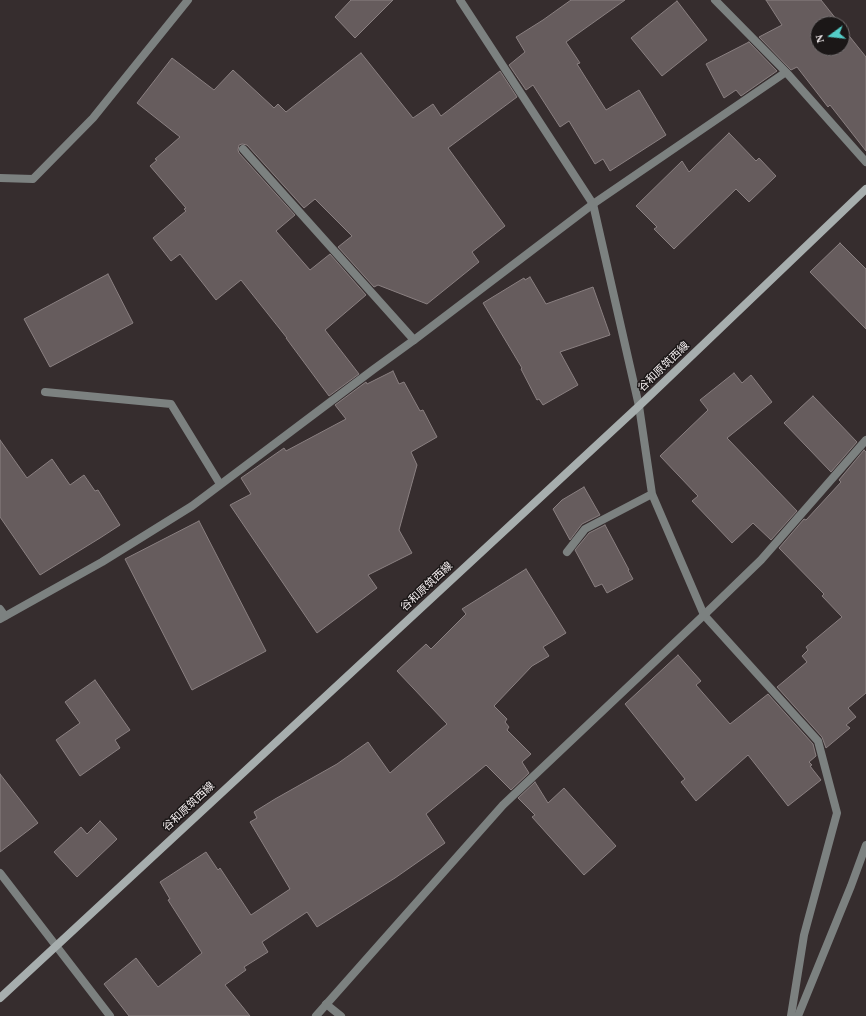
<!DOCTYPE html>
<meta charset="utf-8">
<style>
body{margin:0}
#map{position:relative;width:866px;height:1016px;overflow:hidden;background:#362d2e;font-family:"Times New Roman",serif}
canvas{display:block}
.north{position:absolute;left:810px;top:16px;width:40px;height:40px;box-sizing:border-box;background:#1b1717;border:1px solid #726d6e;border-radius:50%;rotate:255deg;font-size:11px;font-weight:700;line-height:16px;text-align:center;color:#f5eff0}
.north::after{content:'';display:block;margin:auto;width:14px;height:18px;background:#54cdc8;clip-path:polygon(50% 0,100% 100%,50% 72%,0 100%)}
</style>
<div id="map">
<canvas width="866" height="1016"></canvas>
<div class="north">N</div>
</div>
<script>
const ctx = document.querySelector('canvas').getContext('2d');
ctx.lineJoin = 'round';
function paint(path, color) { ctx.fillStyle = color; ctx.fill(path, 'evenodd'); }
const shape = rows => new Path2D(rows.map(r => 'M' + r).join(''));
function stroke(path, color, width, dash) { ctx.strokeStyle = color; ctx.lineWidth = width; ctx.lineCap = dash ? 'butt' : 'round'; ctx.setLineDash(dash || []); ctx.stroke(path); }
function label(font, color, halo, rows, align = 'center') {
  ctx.font = font + ' "Times New Roman","Noto Sans JP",serif'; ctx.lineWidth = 3; ctx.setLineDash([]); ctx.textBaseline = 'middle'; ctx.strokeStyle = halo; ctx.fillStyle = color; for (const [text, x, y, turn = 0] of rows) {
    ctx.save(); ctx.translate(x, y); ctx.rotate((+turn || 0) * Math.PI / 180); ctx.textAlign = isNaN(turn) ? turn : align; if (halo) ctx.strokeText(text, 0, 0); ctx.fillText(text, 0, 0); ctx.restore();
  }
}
const building = shape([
 [351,0,393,0,355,38,335,17,351,0],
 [571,0,625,0,566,42,580,63,577,64,606,110,639,90,666,135,610,171,603,159,595,164,569,121,560,127,533,85,526,90,509,65,525,52,516,37,543,20,571,0],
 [766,0,821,0,840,24,818,24,818,48,842,48,842,27,866,57,866,151,830,105,828,107,797,67,791,70,759,37,782,25,766,0],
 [677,1,707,40,662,76,631,38,677,1],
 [749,42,777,71,741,96,736,90,724,98,706,64,749,42],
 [361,53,413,118,433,104,441,116,500,71,517,97,448,148,505,226,472,252,479,262,427,304,378,285,374,287,338,247,352,236,315,199,304,208,247,145,242,144,239,145,238,150,239,153,295,215,276,231,310,270,330,254,366,295,325,330,359,374,329,396,286,338,287,338,241,280,216,300,180,254,171,261,153,238,186,211,184,209,186,208,150,166,157,160,155,159,180,137,137,103,172,58,214,90,233,70,273,107,274,108,278,104,286,112,361,53],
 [729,133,756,161,759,158,776,176,749,202,736,189,674,249,654,229,657,227,636,206,682,161,689,172,729,133],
 [840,243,866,269,866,329,810,272,840,243],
 [108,274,133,323,50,367,24,319,108,274],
 [530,277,546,304,593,287,610,335,560,352,578,385,543,405,539,399,537,400,521,369,522,368,483,303,524,278,525,280,530,277],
 [393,371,399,384,404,382,420,411,423,410,437,437,411,452,417,465,399,530,412,553,368,575,377,588,317,633,230,505,251,494,241,478,284,448,286,451,346,419,335,405,366,382,367,384,393,371],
 [734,373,742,383,751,375,772,402,727,438,797,511,771,540,753,523,732,543,692,501,698,496,660,456,708,410,700,400,734,373],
 [813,396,857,442,831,472,784,423,813,396],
 [0,440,27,478,52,459,70,485,84,475,95,491,98,490,120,525,100,538,40,575,0,517,0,440],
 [864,450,866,452,866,693,848,708,856,717,846,725,850,728,826,748,822,737,777,687,807,662,802,656,808,650,806,647,842,617,822,596,824,594,779,548,804,519,806,520,841,482,839,480,864,450],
 [584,487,600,515,582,524,570,540,553,509,562,500,584,487],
 [199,521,266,651,192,690,125,559,199,521],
 [605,525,629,570,628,570,633,579,607,593,602,584,595,587,575,550,589,533,605,525],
 [526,569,566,633,543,647,549,656,532,666,494,706,507,719,505,722,509,727,507,730,531,754,522,762,529,773,511,790,486,765,426,814,445,843,395,878,317,927,307,912,262,942,268,952,244,967,246,970,225,985,250,1016,129,1016,104,984,136,958,158,987,202,953,168,900,170,899,160,882,206,852,218,870,220,868,251,915,290,889,250,822,257,818,254,812,275,799,337,764,368,742,390,773,447,724,397,671,426,644,431,649,466,614,462,609,526,569],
 [678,655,701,681,696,685,730,724,768,694,813,744,816,756,809,762,812,765,810,766,821,780,788,806,748,755,696,801,681,782,685,779,625,704,678,655],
 [95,680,130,730,115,740,120,748,80,776,56,740,80,723,65,702,95,680],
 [0,774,38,823,0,852,0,774],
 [535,782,548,803,564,788,616,846,584,875,532,817,535,815,518,798,535,782],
 [100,821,117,839,77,877,54,852,81,827,87,834,100,821]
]);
paint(building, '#665c5d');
stroke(building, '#8a8081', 1);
stroke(shape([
 [460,0,593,204,639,406,652,494,704,615,818,741,837,813,804,935,791,1016],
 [243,149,414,340],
 [0,178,33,179,93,118,188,0],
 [45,392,171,404,220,484],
 [567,552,585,529,652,494],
 [0,609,5,616],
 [326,1004,341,1016]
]), '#7c8180', 8);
stroke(shape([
 [715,0,786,72,866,162],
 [0,619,102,562,192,506,374,369,414,340,593,204,786,72],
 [0,873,110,1016],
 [316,1016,503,805,704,615,761,560,866,440],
 [798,1016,851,886,866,845]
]), '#7c8180', 8);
stroke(shape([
 [0,998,639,406,866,189]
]), '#a7aeae', 8);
label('11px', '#f5eff0', '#1b1717', [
 ["谷和原筑西線",664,367,-44],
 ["谷和原筑西線",427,587,-43],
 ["谷和原筑西線",189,807,-43]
]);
</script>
